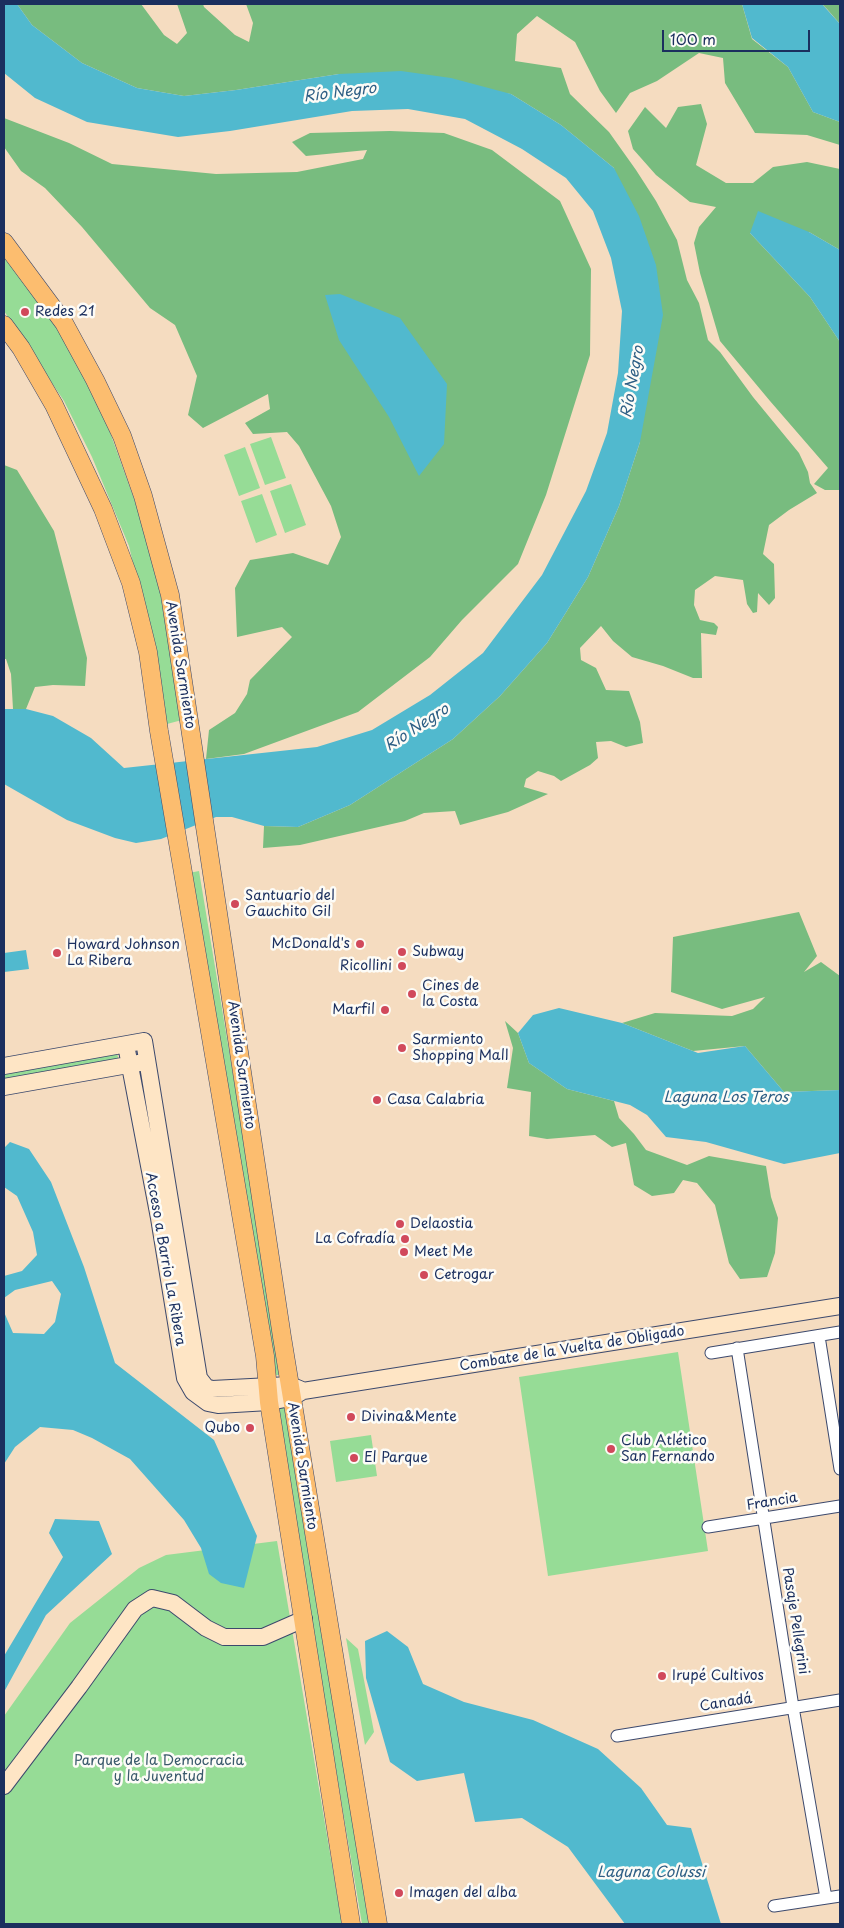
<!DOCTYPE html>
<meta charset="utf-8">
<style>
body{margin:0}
#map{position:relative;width:844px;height:1928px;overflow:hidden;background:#f5dcc0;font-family:"Playpen Sans",sans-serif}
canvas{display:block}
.frame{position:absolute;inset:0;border:5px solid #1b2f5e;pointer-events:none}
.scale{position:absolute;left:662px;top:30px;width:148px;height:22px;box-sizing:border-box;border:2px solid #1b2f5e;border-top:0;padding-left:6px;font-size:15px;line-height:18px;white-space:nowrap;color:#1b2f5e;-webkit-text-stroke:4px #fdfcf7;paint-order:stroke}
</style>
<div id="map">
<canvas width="844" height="1928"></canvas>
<div class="frame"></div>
<div class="scale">100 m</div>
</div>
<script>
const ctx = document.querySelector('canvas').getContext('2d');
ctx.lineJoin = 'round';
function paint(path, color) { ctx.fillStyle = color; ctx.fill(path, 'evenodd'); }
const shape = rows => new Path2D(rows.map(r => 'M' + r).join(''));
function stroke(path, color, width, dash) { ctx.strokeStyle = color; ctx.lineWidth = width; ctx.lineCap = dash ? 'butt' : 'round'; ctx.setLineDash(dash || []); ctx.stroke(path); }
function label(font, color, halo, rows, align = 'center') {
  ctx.font = font + ' "Playpen Sans",sans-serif'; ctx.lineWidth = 5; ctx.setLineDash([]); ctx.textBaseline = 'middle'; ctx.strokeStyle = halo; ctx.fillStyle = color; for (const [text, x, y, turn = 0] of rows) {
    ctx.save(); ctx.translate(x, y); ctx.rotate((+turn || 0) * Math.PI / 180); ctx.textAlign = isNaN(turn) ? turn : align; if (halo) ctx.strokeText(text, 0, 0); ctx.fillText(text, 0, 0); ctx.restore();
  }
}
paint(shape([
 [4,256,65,339,103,413,142,521,158,579,182,720,167,724,146,619,129,546,92,457,64,401,4,311],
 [271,437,286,478,265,485,250,444],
 [245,447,260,488,239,496,224,455],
 [291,484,306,525,285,533,270,491],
 [262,494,277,535,256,543,241,501],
 [199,871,283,1374,272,1376,189,873],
 [117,1053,119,1062,4,1081,4,1072],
 [678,1352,708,1551,548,1576,519,1377],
 [289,1407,373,1924,362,1924,308,1604,276,1409],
 [371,1435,377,1476,336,1482,330,1441],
 [277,1541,342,1924,4,1924,4,1716,70,1623,139,1568,166,1555],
 [346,1638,358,1649,374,1732,365,1745]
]), '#96dc96');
paint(shape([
 [17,4,141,4,164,35,177,44,187,33,177,4,203,4,204,7,235,35,249,42,253,23,246,4,742,4,752,39,788,67,813,112,840,122,840,145,807,135,755,133,725,83,723,58,699,53,657,81,630,93,616,113,600,91,575,42,537,16,517,34,515,61,561,68,570,94,609,132,636,170,656,201,677,240,687,280,699,303,708,340,720,352,753,397,799,453,808,472,810,483,817,493,789,510,769,525,763,554,774,564,775,598,769,605,758,593,757,612,753,613,747,604,743,580,715,576,695,590,694,605,700,620,714,623,718,627,716,635,701,633,702,678,693,678,663,666,632,657,613,641,601,626,580,648,581,660,596,668,606,690,629,691,640,722,643,743,626,747,611,741,596,742,598,758,590,765,561,781,554,776,538,771,526,779,524,787,548,794,508,812,460,825,455,811,424,813,405,821,300,845,263,848,264,826,298,827,350,805,453,739,500,696,547,643,588,577,619,506,640,442,614,168,561,125,511,94,339,74,236,90,184,96,137,88,82,63,32,25],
 [822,4,840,4,840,24,827,9],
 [701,104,707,124,696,165,726,183,753,183,773,167,807,162,840,169,840,250,809,232,750,233,810,297,840,342,840,490,825,490,814,484,828,468,770,401,720,341,700,273,694,243,699,227,716,207,690,202,656,175,633,149,628,131,645,107,666,128,678,107],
 [4,118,69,143,112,164,216,174,297,172,363,159,367,150,306,156,292,142,310,133,390,131,444,133,492,150,560,201,591,269,590,355,546,495,518,564,462,620,430,657,358,712,244,754,206,759,209,730,235,713,247,694,250,680,292,637,282,627,237,637,235,588,250,560,293,553,328,565,341,537,331,506,299,446,287,432,253,434,245,423,270,409,268,394,203,428,188,415,197,376,175,325,150,308,82,227,45,188,21,171,4,147],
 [4,465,17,470,54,531,87,658,85,686,53,685,35,687,26,709,13,709,11,674,6,659,4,659],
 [799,912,817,956,804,972,821,962,840,976,840,1090,784,1092,745,1046,693,1051,622,1023,655,1013,732,1016,753,1009,765,997,722,1009,671,992,673,937],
 [505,1021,518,1033,529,1063,567,1089,614,1101,619,1118,634,1134,646,1150,687,1165,709,1156,766,1166,771,1197,778,1218,775,1253,767,1277,740,1279,729,1263,715,1205,697,1183,683,1180,674,1193,652,1196,634,1185,626,1143,612,1147,595,1135,547,1139,529,1136,531,1092,507,1088,513,1048]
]), '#78bc7f');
paint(shape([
 [4,4,17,4,32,25,82,63,137,88,184,96,236,90,339,74,401,71,451,78,511,94,561,125,614,168,639,216,656,265,663,315,640,442,619,506,588,577,547,643,500,696,453,739,350,805,298,827,264,826,232,817,216,817,161,839,136,843,115,838,67,820,4,784,4,709,26,709,53,716,91,738,124,768,317,747,372,730,430,695,483,653,542,575,586,491,607,433,618,373,622,311,611,258,593,211,566,178,522,149,465,119,408,109,352,111,230,131,178,137,87,122,35,98,4,73],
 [742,4,822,4,840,24,840,122,813,112,788,67,752,38],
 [758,211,809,232,840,250,840,342,810,297,750,233],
 [340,294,400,318,447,384,444,444,419,476,389,417,339,340,325,295],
 [26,950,29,969,4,972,4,953],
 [559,1008,622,1023,698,1053,745,1046,784,1092,840,1090,840,1153,784,1164,706,1142,666,1137,647,1115,630,1105,567,1089,529,1063,518,1033,533,1015],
 [10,1142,29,1149,51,1182,84,1267,115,1363,214,1440,257,1536,244,1588,221,1583,209,1574,201,1548,184,1520,130,1459,92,1438,73,1430,40,1427,15,1447,4,1464,4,1312,13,1333,44,1334,55,1322,61,1294,52,1281,15,1290,4,1298,4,1276,22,1271,37,1255,33,1232,17,1196,4,1187,4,1148],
 [55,1519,99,1521,112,1554,46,1615,4,1692,4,1656,63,1557,49,1533],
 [387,1631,408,1647,423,1684,464,1702,533,1720,598,1749,641,1788,667,1825,691,1828,721,1924,625,1924,568,1847,522,1818,475,1822,464,1773,417,1781,390,1762,366,1678,365,1641]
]), '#51b9ce');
const street = shape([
 [819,1336,840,1469],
 [737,1348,793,1707,826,1898],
 [711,1353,840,1332],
 [708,1527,840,1506],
 [617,1736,840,1700],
 [774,1906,840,1896]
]);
const secondary = shape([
 [126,1045,159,1218,185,1378,193,1392,208,1403,218,1405,269,1402,291,1398,303,1391,840,1306],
 [4,1066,144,1041,199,1378,206,1387,212,1389,290,1385,302,1390],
 [4,1087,139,1063],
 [4,1786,79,1687,135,1609,152,1598,173,1603,206,1628,224,1637,263,1637,304,1619]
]);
const primary = shape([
 [4,242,64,323,95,380,122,436,143,496,170,595,282,1337,378,1924],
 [4,325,21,348,54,405,103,509,131,583,148,652,159,731,265,1356,269,1402,351,1924]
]);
stroke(street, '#3c496d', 13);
stroke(secondary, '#3c496d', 18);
stroke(primary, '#3c496d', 19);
stroke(street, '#fff', 11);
stroke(secondary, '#fee5c5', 16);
stroke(primary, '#fcbd6f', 18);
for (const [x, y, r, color] of [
 [25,312,5,"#d1495b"],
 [235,904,5,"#d1495b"],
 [360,944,5,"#d1495b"],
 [402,952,5,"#d1495b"],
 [57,953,5,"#d1495b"],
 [402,966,5,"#d1495b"],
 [412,994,5,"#d1495b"],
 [385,1010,5,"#d1495b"],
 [402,1048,5,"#d1495b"],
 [377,1100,5,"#d1495b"],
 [400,1224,5,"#d1495b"],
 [405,1239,5,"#d1495b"],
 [404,1252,5,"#d1495b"],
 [424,1275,5,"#d1495b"],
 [351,1417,5,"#d1495b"],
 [250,1428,5,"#d1495b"],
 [611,1449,5,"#d1495b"],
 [354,1458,5,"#d1495b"],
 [662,1676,5,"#d1495b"],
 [399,1893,5,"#d1495b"]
]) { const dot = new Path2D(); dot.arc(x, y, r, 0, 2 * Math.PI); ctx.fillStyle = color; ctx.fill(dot); stroke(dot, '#fdfcf7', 2); }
label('14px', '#1b2f5e', '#fdfcf7', [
 ["Redes 21",35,312],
 ["Santuario del",245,896],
 ["Gauchito Gil",245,912],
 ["McDonald's",350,944,"right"],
 ["Howard Johnson",67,945],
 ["La Ribera",67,961],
 ["Subway",412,952],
 ["Ricollini",392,966,"right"],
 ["Cines de",422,986],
 ["la Costa",422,1002],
 ["Marfil",375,1010,"right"],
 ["Sarmiento",412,1040],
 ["Shopping Mall",412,1056],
 ["Casa Calabria",387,1100],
 ["Delaostia",410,1224],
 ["La Cofradía",395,1239,"right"],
 ["Meet Me",414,1252],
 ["Cetrogar",434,1275],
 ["Divina&Mente",361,1417],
 ["Qubo",240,1428,"right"],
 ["Club Atlético",621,1441],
 ["San Fernando",621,1457],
 ["El Parque",364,1458],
 ["Irupé Cultivos",672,1676],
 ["Imagen del alba",409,1893]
], 'left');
label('14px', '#1b2f5e', '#fdfcf7', [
 ["Avenida Sarmiento",180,665,81],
 ["Avenida Sarmiento",241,1065,82],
 ["Acceso a Barrio La Ribera",165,1259,80],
 ["Combate de la Vuelta de Obligado",572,1349,-9],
 ["Avenida Sarmiento",302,1466,81],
 ["Francia",772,1502,-9],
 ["Pasaje Pellegrini",795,1621,81],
 ["Canadá",726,1703,-9]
]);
label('14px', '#3a5a6c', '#fdfcf7', [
 ["Parque de la Democracia",159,1761],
 ["y la Juventud",159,1777]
]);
label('italic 15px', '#2e5f85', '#fdfcf7', [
 ["Río Negro",340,93,-7],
 ["Río Negro",633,382,-80],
 ["Río Negro",417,728,-33],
 ["Laguna Los Teros",726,1098],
 ["Laguna Colussi",651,1873]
]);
</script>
